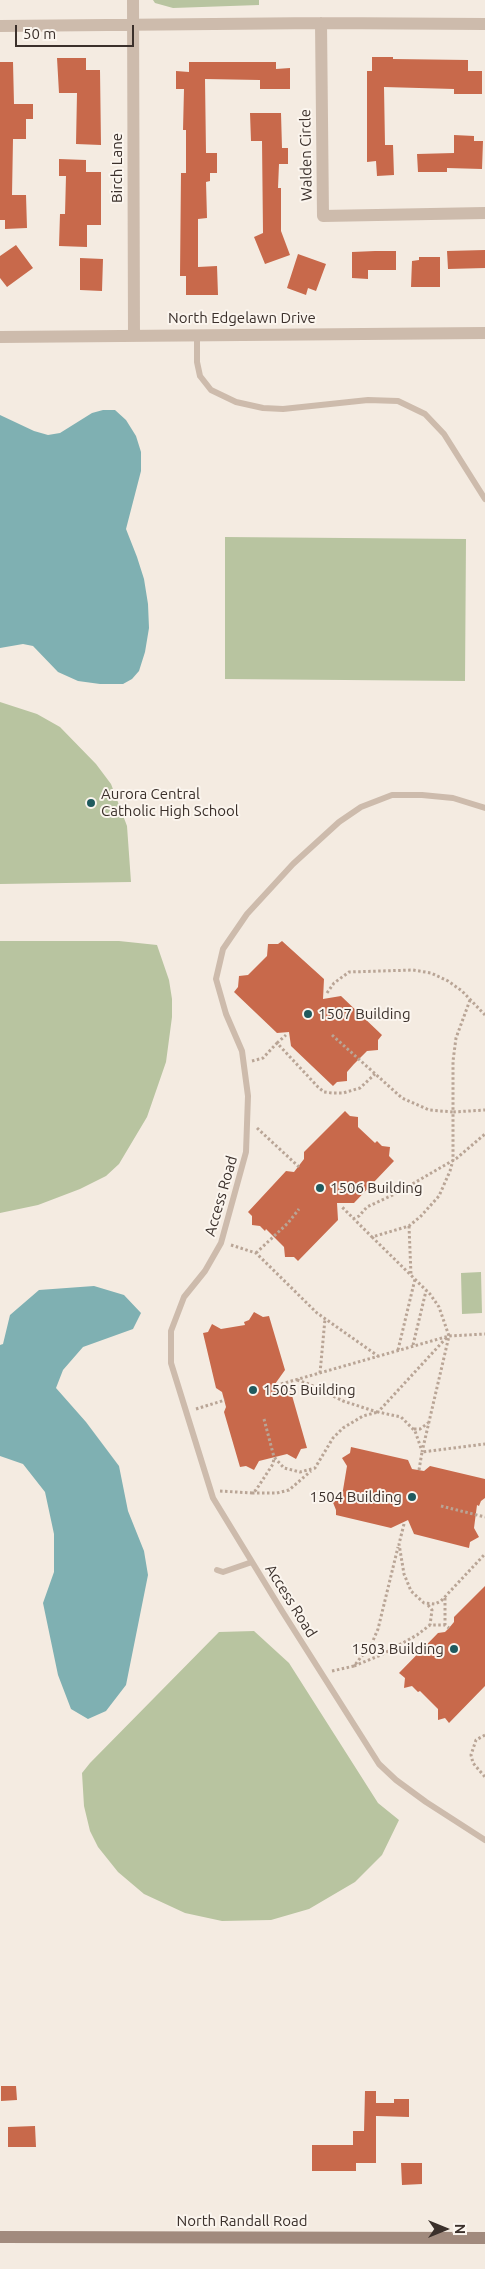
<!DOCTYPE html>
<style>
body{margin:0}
#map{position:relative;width:485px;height:2269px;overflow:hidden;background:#f4ebe1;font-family:Ubuntu,sans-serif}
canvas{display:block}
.north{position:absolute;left:420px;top:2204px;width:50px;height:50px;-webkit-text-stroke:4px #fbf5ee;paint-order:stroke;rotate:90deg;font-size:14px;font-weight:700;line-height:20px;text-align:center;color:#3b302b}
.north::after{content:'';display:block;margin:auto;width:18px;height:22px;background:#3b302b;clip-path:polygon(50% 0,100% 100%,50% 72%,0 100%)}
.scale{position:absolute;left:15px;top:25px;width:119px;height:22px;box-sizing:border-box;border:2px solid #3b302b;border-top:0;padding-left:6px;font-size:15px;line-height:18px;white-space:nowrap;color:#3b302b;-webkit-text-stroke:4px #fbf5ee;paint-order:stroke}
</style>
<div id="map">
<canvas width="485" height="2269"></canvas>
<div class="north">N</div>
<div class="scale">50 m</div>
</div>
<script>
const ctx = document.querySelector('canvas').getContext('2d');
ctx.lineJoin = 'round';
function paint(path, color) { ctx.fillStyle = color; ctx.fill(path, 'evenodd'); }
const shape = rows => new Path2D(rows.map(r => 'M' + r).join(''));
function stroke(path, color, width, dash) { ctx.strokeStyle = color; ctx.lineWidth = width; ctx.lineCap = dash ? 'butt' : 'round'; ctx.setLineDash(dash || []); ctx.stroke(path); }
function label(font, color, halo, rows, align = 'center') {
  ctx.font = font + ' Ubuntu,sans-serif'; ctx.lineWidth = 4; ctx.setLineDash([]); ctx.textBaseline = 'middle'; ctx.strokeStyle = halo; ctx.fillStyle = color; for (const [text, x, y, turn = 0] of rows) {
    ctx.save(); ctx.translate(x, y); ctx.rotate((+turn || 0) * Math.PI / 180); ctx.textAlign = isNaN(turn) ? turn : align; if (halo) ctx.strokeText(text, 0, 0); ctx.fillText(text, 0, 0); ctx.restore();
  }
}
paint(shape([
 [153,0,259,0,259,5,173,8,155,3],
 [225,537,466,539,465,681,225,679],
 [0,702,37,714,60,727,96,764,111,784,127,826,131,882,0,884],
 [0,941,119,941,157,945,169,980,172,999,172,1017,166,1062,147,1117,119,1164,106,1176,80,1189,38,1205,0,1213],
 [481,1272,482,1313,462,1314,461,1273],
 [254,1631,289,1663,378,1803,399,1820,382,1855,355,1882,309,1909,271,1920,222,1921,185,1913,144,1894,118,1872,98,1847,90,1831,84,1806,82,1773,90,1763,219,1632]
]), '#b8c4a0');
paint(shape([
 [103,410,115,410,126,420,136,436,141,452,141,471,126,529,137,557,144,579,148,604,149,628,145,652,139,671,132,679,123,684,100,684,78,681,58,672,33,646,23,644,0,648,0,415,34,431,48,435,60,433,92,413],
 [94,1286,124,1295,141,1313,133,1329,83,1347,63,1370,56,1388,86,1422,119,1466,128,1511,144,1551,148,1575,126,1685,106,1711,88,1719,71,1709,58,1675,43,1603,54,1572,54,1534,45,1492,23,1464,0,1456,0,1345,3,1344,10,1315,39,1290]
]), '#7fb0b2');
paint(shape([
 [372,57,393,57,393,59,468,60,468,71,482,71,482,94,454,94,454,89,384,87,385,145,393,145,394,175,377,176,376,161,367,162,367,71,372,71],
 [57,58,86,58,86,70,100,70,101,145,76,144,77,93,59,93],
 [0,62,13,62,14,104,33,104,33,119,26,119,26,139,13,139,12,195,26,195,27,228,5,229,5,220,0,220],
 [189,62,276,62,276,69,290,68,290,89,260,89,260,80,205,79,206,153,217,153,217,173,210,173,210,181,206,182,207,218,198,219,198,267,217,266,218,295,186,295,186,276,180,276,181,173,186,173,186,130,183,130,184,89,176,89,176,71,189,72],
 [250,113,281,113,282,148,288,148,288,164,279,164,278,188,281,188,281,231,290,255,265,264,254,237,263,233,262,141,251,141],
 [454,135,474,136,474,141,483,141,482,169,447,168,447,172,418,172,417,154,454,153],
 [59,159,86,160,86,172,101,172,101,225,87,225,87,247,59,246,60,214,65,214,66,176,59,176],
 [16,245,33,268,7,287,0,278,0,256],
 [485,250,485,268,448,269,447,251],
 [375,251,396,251,396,270,368,270,368,279,352,278,352,252],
 [298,254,326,264,316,291,308,288,306,295,287,288],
 [419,257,440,257,440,287,411,287,412,261,419,260],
 [80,258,103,259,102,291,80,290],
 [282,941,324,979,323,999,341,996,382,1035,378,1040,378,1050,367,1051,354,1064,347,1072,347,1081,337,1082,333,1086,291,1046,289,1032,277,1033,234,992,238,987,239,976,248,975,267,956,268,944,278,944],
 [345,1111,350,1116,358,1117,358,1127,375,1143,377,1141,382,1146,390,1147,389,1156,394,1161,354,1203,337,1203,338,1220,298,1261,294,1257,285,1257,284,1247,266,1229,265,1231,260,1226,252,1225,252,1216,248,1212,286,1171,294,1172,304,1159,304,1152],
 [254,1312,263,1317,269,1316,285,1370,275,1384,291,1392,307,1448,301,1449,296,1459,287,1454,259,1461,254,1470,246,1466,240,1467,224,1412,226,1407,222,1392,216,1388,203,1333,208,1332,212,1324,221,1329,245,1325,244,1322,249,1320],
 [351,1447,408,1460,412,1469,424,1471,430,1466,485,1479,485,1498,481,1501,479,1506,477,1505,474,1528,479,1537,470,1542,469,1548,414,1534,408,1520,391,1528,336,1515,336,1510,332,1500,340,1495,343,1490,347,1466,342,1458,350,1453],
 [485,1586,485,1686,449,1723,445,1718,438,1720,438,1709,420,1691,418,1692,412,1686,404,1688,405,1678,399,1673,438,1633,445,1632,449,1628,454,1622,454,1617],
 [1,2086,16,2086,17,2100,1,2101],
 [365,2091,376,2091,376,2103,394,2103,394,2099,409,2099,409,2117,376,2116,376,2163,356,2163,356,2171,312,2171,312,2145,353,2145,353,2131,364,2131],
 [35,2126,36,2147,8,2147,8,2127],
 [401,2163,422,2163,422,2184,402,2185]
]), '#c8694b');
stroke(shape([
 [327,993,334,983,349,972,413,970,431,973,448,981,462,991,485,1015],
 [470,1000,456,1038,453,1061,453,1112,485,1110],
 [332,1035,402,1098,429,1110,453,1112,453,1160,450,1171,439,1196,421,1216,409,1226,372,1237,341,1206],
 [277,1043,286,1035],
 [252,1061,263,1058,277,1043,318,1087,324,1092,332,1093,343,1093,360,1088,375,1074],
 [257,1128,299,1167],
 [353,1219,359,1216,367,1207,397,1193,457,1158,485,1134],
 [409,1226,411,1275],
 [372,1237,430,1294,439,1307,449,1336,422,1452],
 [231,1245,256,1253,317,1313,378,1356],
 [256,1253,288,1223,299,1209],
 [413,1345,426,1291],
 [398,1350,415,1279],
 [320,1373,325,1319],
 [297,1380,309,1384,343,1401,377,1412],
 [281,1384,449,1336,485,1334],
 [196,1409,225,1400],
 [264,1419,274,1457,284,1468,300,1472,315,1468,333,1438,343,1428,363,1416,378,1412],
 [414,1429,420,1429,428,1423],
 [421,1448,415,1431,401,1417,378,1412,448,1336],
 [419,1470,422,1452,485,1444],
 [220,1491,252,1493,256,1490,273,1464,274,1458],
 [252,1493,277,1493,289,1490,311,1471],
 [441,1506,485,1517],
 [404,1524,399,1544,404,1574,411,1591,424,1603,435,1604,441,1601,485,1554],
 [445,1598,445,1625],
 [428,1605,432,1610,430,1625],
 [354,1666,381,1655,417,1635,430,1625,445,1625,449,1628],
 [332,1671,354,1666,372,1643,378,1629,398,1547],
 [485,1735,476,1740,471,1755,473,1763,485,1777]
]), '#b9a596', 3, [2.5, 2.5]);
stroke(shape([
 [197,335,197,362,200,376,211,390,236,402,263,408,283,409,368,400,398,401,425,414,444,434,485,499],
 [485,808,453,798,422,795,392,795,361,807,339,822,293,864,247,914,223,949,216,979,226,1014,242,1051,248,1096,246,1152,221,1243,205,1271,184,1297,171,1331,171,1363,213,1498,282,1611,379,1764,396,1780,426,1802,485,1840],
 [217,1570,223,1572,252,1562]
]), '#cdbbac', 6);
stroke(shape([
 [133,0,134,336],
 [321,23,323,216,485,213],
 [0,26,321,23,485,24],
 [0,337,485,333]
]), '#cdbbac', 12);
stroke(shape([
 [0,2237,485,2238]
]), '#a18a7d', 12);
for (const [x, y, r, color] of [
 [91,803,5,"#1f5a5e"],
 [308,1014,5,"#1f5a5e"],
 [320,1188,5,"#1f5a5e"],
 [253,1390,5,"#1f5a5e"],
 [412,1497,5,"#1f5a5e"],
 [454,1649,5,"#1f5a5e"]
]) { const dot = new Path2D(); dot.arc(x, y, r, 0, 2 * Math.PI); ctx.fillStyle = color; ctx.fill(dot); stroke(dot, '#fbf5ee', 2); }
label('15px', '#3b302b', '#fbf5ee', [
 ["Walden Circle",306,155,-91],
 ["Birch Lane",117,168,-90],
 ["North Edgelawn Drive",242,318],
 ["Access Road",221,1196,-74],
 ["Access Road",291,1601,58],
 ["North Randall Road",242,2221]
]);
label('15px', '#3b302b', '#fbf5ee', [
 ["Aurora Central",101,794],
 ["Catholic High School",101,811],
 ["1507 Building",318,1014],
 ["1506 Building",330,1188],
 ["1505 Building",263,1390],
 ["1504 Building",402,1497,"right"],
 ["1503 Building",444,1649,"right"]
], 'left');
</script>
